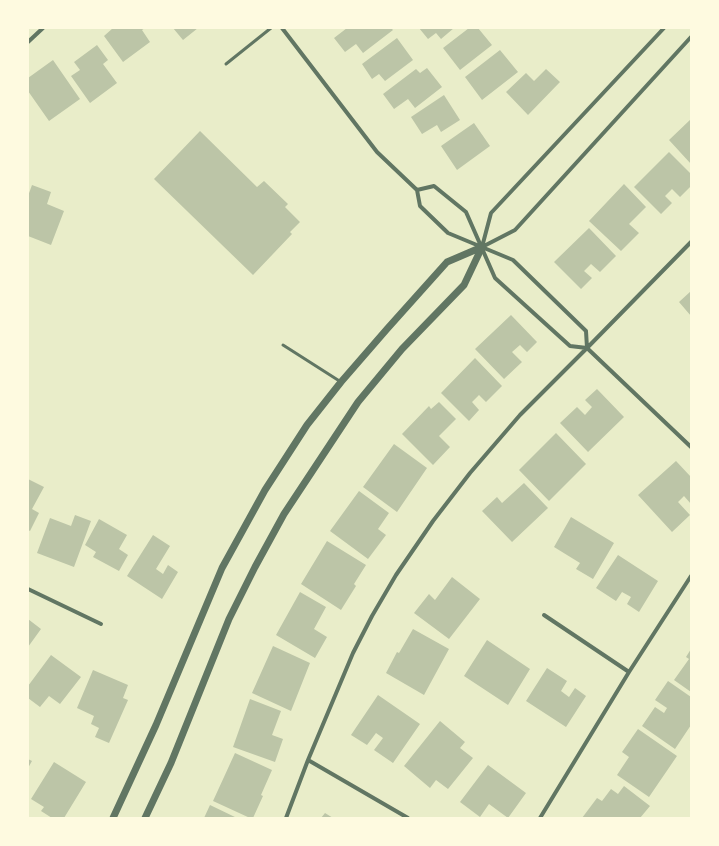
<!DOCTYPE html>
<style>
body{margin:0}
#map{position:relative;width:719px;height:846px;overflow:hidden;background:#e9edc9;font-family:Lato,sans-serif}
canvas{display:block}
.frame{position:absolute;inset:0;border:29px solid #fefae0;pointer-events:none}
</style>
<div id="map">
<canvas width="719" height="846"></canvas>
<div class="frame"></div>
</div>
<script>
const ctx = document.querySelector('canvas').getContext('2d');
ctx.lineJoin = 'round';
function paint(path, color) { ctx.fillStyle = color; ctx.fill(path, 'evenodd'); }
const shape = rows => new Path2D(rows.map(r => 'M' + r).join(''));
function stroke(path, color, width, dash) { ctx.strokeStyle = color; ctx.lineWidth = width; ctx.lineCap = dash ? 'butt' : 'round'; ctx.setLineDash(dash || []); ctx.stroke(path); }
paint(shape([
 [113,28,145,28,142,30,150,42,123,62,104,36],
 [173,28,198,28,183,40],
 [347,28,391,28,393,30,363,53,356,44,345,52,334,38],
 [419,28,454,28,441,39,436,33,428,39],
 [469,28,478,28,492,45,460,70,443,48],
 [397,38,413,60,385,81,379,74,372,79,362,64],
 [97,45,108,60,103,64,117,83,90,103,71,76,80,70,74,62],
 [500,50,518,72,482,100,465,77],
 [53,60,80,99,49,121,28,91,28,78],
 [427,68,442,87,415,108,408,99,394,109,383,94,416,69,420,73],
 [546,69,560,82,528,115,506,92,526,73,534,81],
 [444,95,460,120,441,132,437,125,422,134,411,117],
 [691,119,691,164,669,140],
 [474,123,490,146,457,170,441,146],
 [200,131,257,187,264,181,288,204,285,207,300,222,290,232,292,234,253,275,154,179],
 [669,152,691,174,691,186,680,197,672,189,665,196,672,203,661,214,634,187],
 [624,184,646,207,629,224,639,233,621,251,589,221],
 [32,185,51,192,47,204,64,211,51,245,28,236,28,196],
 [589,228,616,256,600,272,591,264,584,271,592,278,581,289,554,262],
 [691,291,691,316,679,302],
 [511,315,537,342,527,352,520,345,512,352,522,362,504,379,475,349],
 [475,358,502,386,486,402,479,395,472,402,479,410,469,421,441,393],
 [597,389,624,417,588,452,560,423,577,407,585,415,592,407,585,400],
 [439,402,456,419,439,436,450,447,433,465,402,434,429,406,431,409],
 [556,433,586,464,549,501,519,470],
 [394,444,427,468,397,512,363,487],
 [676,461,691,477,691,504,684,496,678,502,690,515,672,532,638,495],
 [28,479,44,487,32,509,39,513,30,531,28,530],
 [524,483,548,508,512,542,482,511,497,497,502,503],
 [359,491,389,513,378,529,386,535,368,559,330,531],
 [75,515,91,521,74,567,37,553,50,518,71,526],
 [571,517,614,543,593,579,576,569,580,563,554,547],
 [99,519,127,535,119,549,128,555,119,571,93,557,96,552,85,545],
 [153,535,170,546,156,569,163,574,168,565,178,572,162,599,127,576],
 [327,541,366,565,354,584,356,586,341,610,301,584],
 [618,555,658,581,639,612,627,604,631,597,622,592,616,601,596,588],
 [452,577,480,599,449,639,414,613,429,594,435,600],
 [300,592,326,607,314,629,327,637,315,658,276,635],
 [28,619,41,629,28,647],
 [413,629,449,649,424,695,386,673,397,652,399,653],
 [487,640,530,669,508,705,464,676],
 [273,646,310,663,291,711,252,693],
 [691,649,691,692,674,680,689,659,686,657],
 [51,655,81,677,60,704,49,696,40,707,28,698,28,686],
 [547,668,567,681,561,691,569,697,575,688,586,696,566,727,526,701],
 [93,670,128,685,123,698,128,700,109,743,95,737,99,728,91,724,94,716,77,708],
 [668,681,691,697,691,725,675,749,642,726,655,707,664,713,667,708,655,700],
 [378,695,420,724,393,763,374,750,383,738,376,733,367,745,351,735],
 [250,699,281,711,272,735,283,739,275,762,233,747],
 [440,721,465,742,460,748,473,758,448,789,436,780,430,788,404,766],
 [638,729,677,756,649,797,617,775,629,757,622,752],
 [235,753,272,770,261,795,263,796,253,818,250,818,213,801],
 [28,759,32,761,28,768],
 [54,762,86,782,64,818,52,818,41,811,44,807,31,799],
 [488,765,526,793,508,818,489,804,480,817,460,802],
 [624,786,650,806,640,818,582,818,597,798,602,801,611,789,618,794],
 [210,805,237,818,204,818],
 [325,813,333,818,321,818]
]), '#bcc5a7');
stroke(shape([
 [226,64,271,28],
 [283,345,341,382]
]), '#617663', 3);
stroke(shape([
 [282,28,377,152,417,190,420,206,448,233,513,260,586,331,587,348],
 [28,42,43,28],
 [417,190,434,186,466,212,495,278,570,346,587,348,691,447],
 [482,247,515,230,691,37],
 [482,247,491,213,664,28],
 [28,589,101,624],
 [544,615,629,672],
 [308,760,408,818],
 [286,818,308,760,353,653,372,616,396,575,433,521,470,473,520,415,587,348,691,242],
 [540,818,629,672,691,576]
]), '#617663', 4);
stroke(shape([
 [113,818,156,725,222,568,265,490,307,425,341,382,387,329,447,262,482,247],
 [145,818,171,763,229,619,255,567,284,514,358,402,402,349,464,285,482,247]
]), '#617663', 7);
</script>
